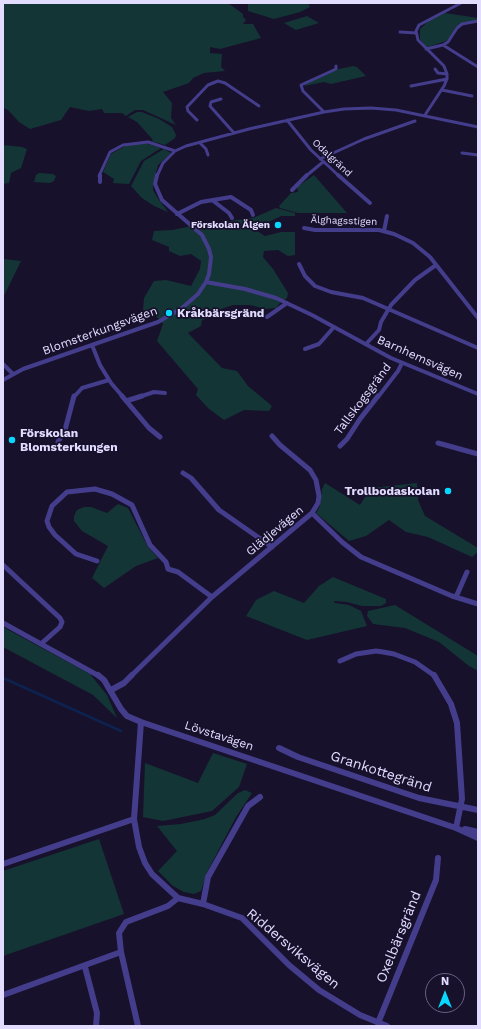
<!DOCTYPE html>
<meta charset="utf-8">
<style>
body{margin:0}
#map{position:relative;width:481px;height:1029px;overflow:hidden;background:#17112c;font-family:"Work Sans",sans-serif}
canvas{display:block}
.frame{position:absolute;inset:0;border:4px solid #e2dcff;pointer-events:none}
.north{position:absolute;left:425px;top:973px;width:40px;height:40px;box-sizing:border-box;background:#17112c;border:1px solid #686280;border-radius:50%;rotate:0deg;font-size:11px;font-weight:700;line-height:16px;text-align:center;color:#e2dcff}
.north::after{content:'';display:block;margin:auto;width:14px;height:18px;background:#09d8fe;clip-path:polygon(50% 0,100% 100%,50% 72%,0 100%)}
</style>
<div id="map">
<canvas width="481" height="1029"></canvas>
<div class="frame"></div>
<div class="north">N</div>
</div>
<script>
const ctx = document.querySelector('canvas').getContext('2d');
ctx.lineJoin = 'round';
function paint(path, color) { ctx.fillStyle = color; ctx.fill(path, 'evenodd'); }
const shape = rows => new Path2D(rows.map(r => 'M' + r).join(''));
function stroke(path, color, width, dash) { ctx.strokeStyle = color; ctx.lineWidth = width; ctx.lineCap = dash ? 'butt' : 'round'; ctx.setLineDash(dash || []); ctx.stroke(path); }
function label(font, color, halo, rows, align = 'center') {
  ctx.font = font + ' "Work Sans",sans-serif'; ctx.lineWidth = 3.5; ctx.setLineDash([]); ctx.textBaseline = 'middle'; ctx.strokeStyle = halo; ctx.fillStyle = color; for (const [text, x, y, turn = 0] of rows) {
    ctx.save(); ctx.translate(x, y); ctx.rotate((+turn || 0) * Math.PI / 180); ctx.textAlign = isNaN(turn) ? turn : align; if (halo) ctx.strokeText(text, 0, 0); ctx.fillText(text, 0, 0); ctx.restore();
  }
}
paint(shape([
 [3,3,228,3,243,14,243,17,246,20,243,24,253,24,261,38,220,49,210,47,210,53,222,54,221,67,225,71,204,73,193,78,189,83,163,92,172,103,171,118,176,125,143,110,135,110,126,116,122,113,104,113,102,109,89,111,70,107,61,120,30,129,19,122,8,110,3,108],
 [244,3,308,3,310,7,300,12,274,19,248,11,248,4],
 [445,13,478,18,478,20,458,25,455,28,452,35,446,41,428,47,425,46,420,39,420,29,430,20],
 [307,16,319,23,296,30,284,23],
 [353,66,357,67,366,76,331,84,324,82,304,86,306,84,315,79,339,69],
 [137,112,142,112,159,119,172,127,176,135,175,138,165,145,151,141,153,140,137,122,128,117],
 [137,143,148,144,161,148,141,161,129,184,113,183,114,179,103,172,111,154,125,146],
 [3,145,22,147,27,149,21,168,11,173,9,183,3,184],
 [164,149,171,153,158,165,153,184,153,190,157,197,168,212,154,206,142,198,131,186,144,161],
 [39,173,53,174,56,176,54,181,50,183,34,182,36,175],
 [314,175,347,213,298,213,280,208,279,206,291,193,298,192,297,187],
 [276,208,295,213,295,216,281,216,254,229,265,236,281,232,295,232,295,255,288,256,278,250,264,251,263,257,273,269,288,293,287,298,280,303,276,308,266,309,250,305,233,305,218,310,217,316,202,320,201,326,188,333,222,368,237,371,248,386,272,406,269,411,244,410,224,420,208,408,196,395,198,389,157,341,163,324,154,314,143,310,144,298,154,281,166,280,191,286,200,269,201,261,191,254,180,256,169,251,169,247,152,240,154,231,172,230,197,225,253,218],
 [4,259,21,261,3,298,3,262],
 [325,483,360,505,371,488,417,483,418,500,425,516,478,548,478,552,472,557,428,537,406,532,389,520,366,536,349,541,316,513,320,506,322,489],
 [118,504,128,508,148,547,158,558,136,566,104,588,92,578,108,546,82,531,74,521,74,516,77,510,84,507,91,507,107,513],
 [333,577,386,599,386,603,381,606,362,606,347,602,334,601,335,603,349,605,361,611,367,626,307,640,246,616,256,600,274,591,304,603,319,586],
 [395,605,478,656,478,671,469,666,439,642,405,628,373,624,367,616,368,611],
 [3,627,90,674,107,695,117,718,93,695,3,647],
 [213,753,247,764,239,787,212,811,163,821,143,817,145,763,198,783],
 [245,790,252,793,236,817,207,872,201,891,194,894,184,892,173,886,158,871,177,851,157,826,181,824,205,819,215,815,238,793],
 [99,839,124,914,3,956,3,871]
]), '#143536');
stroke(shape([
 [3,678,121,731]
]), '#0d224f', 2.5);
stroke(shape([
 [400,32,416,33],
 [443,45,478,67],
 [426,49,443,45,448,42,457,28,462,24,478,21],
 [435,69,438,73,447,74],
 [411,86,447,79],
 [442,90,472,96],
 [221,99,211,102,210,106,234,133],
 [324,112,303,91,301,85,336,69,336,66],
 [425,115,444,86,447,79,447,74,444,66,418,40,416,31,419,25,461,3],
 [197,120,188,111,187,107,208,85,218,81,225,83,259,106],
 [287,120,311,150,339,176],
 [200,143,206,149,208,155],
 [462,153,478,155],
 [320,159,364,139,415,121],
 [99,176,110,152,123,145,148,142,175,151],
 [157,176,163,163,175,151,186,146,249,129,324,112,344,109,371,108,396,110,478,127],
 [306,176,323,162]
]), '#443d8b', 3);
stroke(shape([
 [100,175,100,182],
 [338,175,370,203],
 [292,190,307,175],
 [212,200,229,213,232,218],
 [177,214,201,202,231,197,251,210,253,215],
 [304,228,315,230,379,230,394,234,413,243,430,257,478,318],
 [384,231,387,216],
 [299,264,305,276,315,286,331,292,363,298,478,348],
 [206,282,245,289,276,298,312,315,391,358,478,394],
 [267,317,287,303],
 [366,344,379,330,381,322,391,305,415,280,436,265],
 [92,345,100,365,111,383,123,397],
 [305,349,319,344,334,327],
 [3,364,13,374],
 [3,380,23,369,158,322,182,308,198,294,206,282,209,274,211,257,209,249,202,235,162,200,155,184,157,175],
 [74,397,82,388,109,380],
 [139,397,154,392,165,393],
 [378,397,398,371,402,363]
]), '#443d8b', 4);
stroke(shape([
 [122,396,149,428,160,437],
 [126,401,142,396],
 [58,442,65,430,74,396],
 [438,443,478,454],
 [340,446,347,439,360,419,378,396],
 [183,473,191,478,219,510,272,547],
 [312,513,342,542,361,557,452,596,478,604],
 [97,561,76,554,55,535,49,527,47,521,52,506,67,492,95,489,112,494,132,505,150,545,166,562,168,569,178,572,212,597],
 [3,565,60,618,62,622,60,627,42,643],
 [456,597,467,572],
 [3,623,99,676],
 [340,661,356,654,376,651,383,652,394,654,415,662,435,676],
 [131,676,212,597,312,513,318,503,319,496,316,480,310,470,280,445,272,436]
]), '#443d8b', 5);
stroke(shape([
 [98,675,104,680,121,709,127,716,141,722,456,828,478,838],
 [434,675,451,704,457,723,462,799,456,828],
 [111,690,124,683,132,675],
 [141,722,134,819,139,847,145,863,152,874,178,898,203,904,242,918,289,965,319,990,360,1015,387,1026],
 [279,748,298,757,419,798,478,810],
 [465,829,478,832],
 [3,864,134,819],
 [203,904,208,877,248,806,260,797],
 [85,967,97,1013,96,1026],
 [3,995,121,952],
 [378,1023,436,880,438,858],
 [138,1026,121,952,119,933,126,922,168,906,178,898]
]), '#443d8b', 6);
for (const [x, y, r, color] of [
 [278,225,4,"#09d8fe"],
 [169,313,4,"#09d8fe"],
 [12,440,4,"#09d8fe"],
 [448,491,4,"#09d8fe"]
]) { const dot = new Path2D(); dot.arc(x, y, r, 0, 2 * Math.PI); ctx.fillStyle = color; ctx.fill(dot); stroke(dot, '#17112c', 1.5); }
label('10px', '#e2dcff', '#17112c', [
 ["Odalgränd",332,158,43],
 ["Älghagsstigen",344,221,2]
]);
label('bold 10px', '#e2dcff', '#17112c', [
 ["Förskolan Älgen",270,225]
], 'right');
label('bold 12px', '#e2dcff', '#17112c', [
 ["Kråkbärsgränd",177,313],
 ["Förskolan",20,433],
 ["Blomsterkungen",20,447],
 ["Trollbodaskolan",440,491,"right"]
], 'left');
label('12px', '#e2dcff', '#17112c', [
 ["Blomsterkungsvägen",100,331,-20],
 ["Barnhemsvägen",420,358,24],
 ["Tallskogsgränd",363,399,-53],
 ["Glädjevägen",275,531,-40],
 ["Lövstavägen",219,736,18]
]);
label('14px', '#e2dcff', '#17112c', [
 ["Grankottegränd",381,772,18],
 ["Oxelbärsgränd",399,937,-68],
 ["Riddersviksvägen",293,949,40]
]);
</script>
